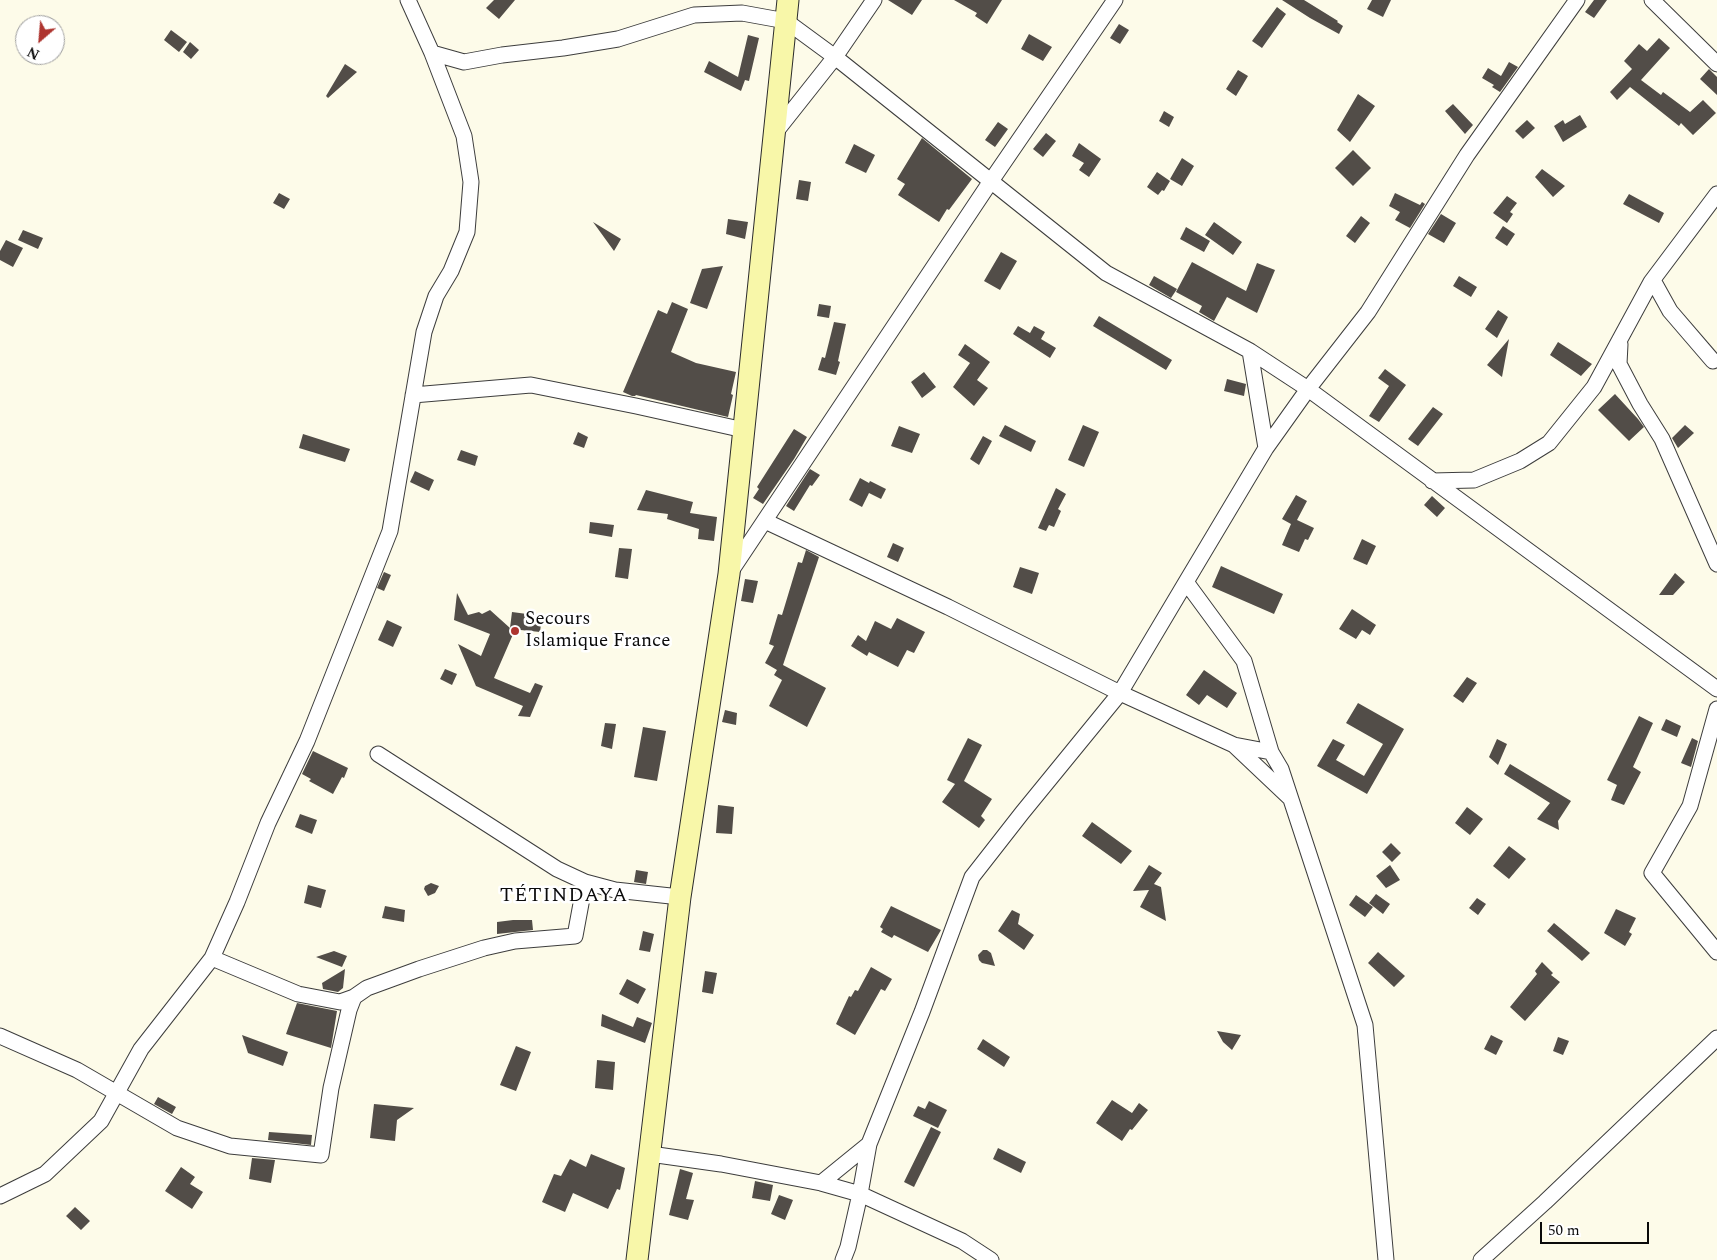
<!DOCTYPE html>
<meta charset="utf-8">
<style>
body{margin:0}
#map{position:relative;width:1717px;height:1260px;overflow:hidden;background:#fdfbe9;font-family:Spectral,serif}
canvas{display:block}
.north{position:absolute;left:15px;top:15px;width:50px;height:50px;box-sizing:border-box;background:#fff;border:1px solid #9d9d9d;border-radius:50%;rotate:207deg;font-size:14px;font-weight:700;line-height:20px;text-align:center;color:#0a0a0a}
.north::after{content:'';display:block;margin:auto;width:18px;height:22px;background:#ae342f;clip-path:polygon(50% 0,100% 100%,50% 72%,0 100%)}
.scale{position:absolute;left:1540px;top:1222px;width:109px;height:22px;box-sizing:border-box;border:2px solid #0a0a0a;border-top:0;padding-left:6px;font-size:15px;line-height:18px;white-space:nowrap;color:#0a0a0a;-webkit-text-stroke:4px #fff;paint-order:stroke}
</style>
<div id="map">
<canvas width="1717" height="1260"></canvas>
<div class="north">N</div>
<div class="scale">50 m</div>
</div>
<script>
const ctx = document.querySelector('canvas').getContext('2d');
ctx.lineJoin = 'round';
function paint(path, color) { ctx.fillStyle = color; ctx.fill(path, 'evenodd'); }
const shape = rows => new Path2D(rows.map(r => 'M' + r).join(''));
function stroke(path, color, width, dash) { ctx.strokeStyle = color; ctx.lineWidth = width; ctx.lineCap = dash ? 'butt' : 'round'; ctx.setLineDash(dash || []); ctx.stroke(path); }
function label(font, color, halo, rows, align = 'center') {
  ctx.font = font + ' Spectral,serif'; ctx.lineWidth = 5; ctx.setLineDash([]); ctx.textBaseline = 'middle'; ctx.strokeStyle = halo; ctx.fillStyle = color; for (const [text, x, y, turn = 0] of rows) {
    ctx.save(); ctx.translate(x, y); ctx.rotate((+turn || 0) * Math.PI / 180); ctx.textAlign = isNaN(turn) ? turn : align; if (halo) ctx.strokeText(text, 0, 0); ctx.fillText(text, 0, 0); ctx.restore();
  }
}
paint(shape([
 [494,0,515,0,499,19,486,8],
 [888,0,922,0,912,15],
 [954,0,1002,0,987,24,975,16,977,13],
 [1282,0,1304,0,1338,21,1337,22,1343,26,1339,34,1310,18],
 [1372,0,1391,0,1383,17,1367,9],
 [1594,0,1607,0,1594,18,1585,12],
 [1277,7,1286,14,1262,48,1252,41],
 [1119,24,1129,30,1120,44,1110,38],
 [171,30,187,42,179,52,164,40],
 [1029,34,1052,47,1043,61,1021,49],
 [748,35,759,38,749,81,745,80,741,91,704,72,709,61,738,77],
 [1659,38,1670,48,1641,80,1661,95,1663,92,1690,112,1703,100,1716,113,1693,135,1681,123,1679,126,1630,87,1617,100,1610,92,1632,69,1624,61,1639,44,1647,51],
 [190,42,199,50,191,59,183,52],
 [1509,62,1518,67,1500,92,1492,87,1494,85,1482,78,1488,68,1501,76],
 [345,64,357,72,328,98,326,96],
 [1709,69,1717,77,1717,95,1700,79],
 [1238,70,1248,76,1236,96,1226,89],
 [1358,94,1375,106,1350,142,1337,130],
 [1453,104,1473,125,1465,134,1445,111],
 [1164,111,1174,117,1169,127,1159,121],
 [1580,115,1587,127,1563,142,1554,126,1563,120,1565,124],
 [1527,120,1535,128,1523,139,1515,131],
 [998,122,1008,129,995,147,985,140],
 [1046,133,1056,141,1043,157,1033,149],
 [922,138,972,179,949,210,947,209,939,222,898,195,905,184,897,179],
 [1079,143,1101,159,1089,177,1079,170,1084,163,1072,156],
 [854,144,875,155,866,173,845,163],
 [1353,150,1371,168,1353,186,1335,168],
 [1182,158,1194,166,1182,186,1170,179],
 [1542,169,1565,186,1553,197,1535,177],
 [1157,172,1170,181,1164,191,1162,190,1158,195,1147,187],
 [799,180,811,182,808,201,796,199],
 [279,193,290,199,284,209,273,203],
 [1395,193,1420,205,1422,202,1425,204,1410,228,1395,220,1400,212,1389,206],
 [1629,194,1664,213,1659,223,1623,204],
 [1507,196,1517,203,1510,212,1513,214,1507,223,1493,213],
 [1441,214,1456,223,1444,243,1428,234],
 [1361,216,1370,223,1355,243,1346,236],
 [728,219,748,222,745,239,726,234],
 [593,222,621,239,614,251],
 [1214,222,1242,242,1233,255,1205,235],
 [1503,226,1515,234,1507,246,1495,238],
 [1186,227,1210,241,1204,252,1180,239],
 [23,230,43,238,38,249,18,240],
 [6,240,23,248,13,267,0,260,0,251],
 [1001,252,1017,261,1000,290,984,281],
 [1192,262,1246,291,1257,263,1275,270,1257,313,1227,297,1214,321,1199,312,1202,306,1176,292],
 [723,266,707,309,690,303,702,269],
 [1154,276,1177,289,1171,298,1149,285],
 [1459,276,1477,287,1471,297,1453,286],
 [672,302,688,309,671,352,696,363,736,372,731,394,733,395,728,417,636,395,635,396,632,396,623,392,658,310,667,314],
 [819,304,831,306,829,318,817,316],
 [1498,310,1508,317,1497,338,1485,329],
 [1099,316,1172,360,1166,370,1093,326],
 [834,322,846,324,838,361,840,362,836,375,818,370,822,357,825,358],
 [1018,326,1030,333,1034,326,1045,332,1041,339,1056,348,1050,358,1013,334],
 [1509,339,1502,377,1487,365],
 [1558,342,1592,364,1581,376,1550,355],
 [965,344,990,362,977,380,988,388,974,406,953,387,970,363,958,355],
 [1385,369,1406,385,1379,422,1369,416,1389,386,1378,378],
 [924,372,936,387,922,398,911,382],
 [1227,379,1246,384,1244,396,1224,391],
 [1615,394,1638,419,1644,427,1629,441,1598,410],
 [1433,407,1443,414,1418,446,1408,439],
 [1005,425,1036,441,1031,452,999,436],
 [1083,425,1099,432,1084,467,1068,460],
 [1685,425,1694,433,1678,448,1672,438],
 [899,426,920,434,912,453,891,446],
 [794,429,807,437,794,459,763,504,753,498,759,489,757,487],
 [578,432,588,437,584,448,573,444],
 [303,434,350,449,345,462,299,448],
 [983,436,992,441,979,465,970,459],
 [461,450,478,456,475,466,457,460],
 [810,469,820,475,812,486,810,485,794,511,786,506],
 [415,471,434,480,429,491,410,482],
 [860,478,869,483,870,481,886,489,881,499,869,493,862,507,849,500],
 [1056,488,1066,494,1058,509,1061,511,1054,527,1049,525,1046,531,1038,528],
 [646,490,693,502,690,513,717,517,714,541,698,539,699,529,667,519,668,514,637,510],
 [1296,495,1307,501,1297,520,1314,528,1308,540,1305,539,1299,552,1282,545,1291,524,1282,519],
 [1432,496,1445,508,1437,517,1424,505],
 [590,522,614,525,612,537,589,533],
 [1362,539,1376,546,1367,565,1353,559],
 [893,543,904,548,898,562,887,557],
 [619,548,632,549,628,579,615,577],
 [806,550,819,557,783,665,826,688,807,727,769,706,782,680,774,675,777,670,765,663,774,646,769,644,778,614,782,615,798,562,802,563],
 [1221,566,1283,594,1274,614,1212,587],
 [1020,567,1039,573,1032,594,1013,587],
 [384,572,391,575,384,591,377,588],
 [1675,573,1685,582,1673,595,1659,595],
 [745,579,758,581,753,603,741,601],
 [457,593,468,615,479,612,482,614,490,610,510,628,512,612,542,616,540,632,511,629,514,632,494,678,530,693,535,683,543,686,530,717,518,716,523,706,476,686,458,644,481,656,490,634,454,620],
 [1352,609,1376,625,1370,635,1362,630,1356,639,1339,629],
 [897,618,925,632,914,653,907,650,898,667,869,652,867,656,851,646,858,635,866,641,875,621,891,629],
 [387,620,402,627,393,647,378,640],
 [445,669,457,674,452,685,440,679],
 [1204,670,1237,693,1227,708,1207,695,1199,705,1186,695],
 [1467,677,1477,683,1463,703,1453,696],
 [1358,703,1404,729,1367,794,1317,766,1333,739,1345,745,1336,760,1364,776,1383,744,1346,723],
 [725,710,737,713,736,725,722,722],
 [1639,716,1653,723,1633,767,1641,772,1624,805,1611,800,1617,785,1607,780],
 [1666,719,1681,726,1677,737,1661,730],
 [605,723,616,724,612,749,601,746],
 [643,727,666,731,657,781,634,777],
 [968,738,982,745,964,781,992,799,981,816,985,820,979,828,942,802,955,784,947,780],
 [1692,738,1698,741,1691,767,1681,763],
 [1497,739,1507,744,1498,765,1489,757],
 [313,751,348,768,344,778,342,777,333,794,309,781,311,779,302,774],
 [1510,764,1571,801,1558,821,1559,830,1537,819,1550,803,1504,774],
 [718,805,734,807,732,834,716,833],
 [1467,807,1483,819,1470,835,1455,823],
 [300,814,317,820,312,834,295,827],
 [1092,822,1132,851,1121,864,1082,836],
 [1391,843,1401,853,1392,862,1382,852],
 [1509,846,1526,859,1509,879,1493,866],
 [1149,865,1162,873,1154,884,1161,887,1166,921,1140,907,1149,890,1133,891],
 [1390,865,1400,880,1386,888,1376,876],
 [636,870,648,872,646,884,634,882],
 [431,883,439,886,435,893,428,896,424,889,425,886],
 [308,885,326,890,321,908,304,903],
 [1376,894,1390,904,1383,914,1369,903],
 [1356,895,1373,907,1365,917,1349,905],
 [1477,898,1486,904,1478,915,1469,908],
 [385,906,405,910,404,922,382,918],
 [891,906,941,930,928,952,894,935,892,938,881,932,883,929,880,927],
 [1616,909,1636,918,1629,932,1632,934,1625,946,1604,933],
 [1012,910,1020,914,1018,924,1034,935,1024,950,998,931],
 [513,920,532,920,533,930,497,934,497,922],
 [1554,923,1590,953,1582,961,1547,931],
 [643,931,654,934,650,952,639,950],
 [983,950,987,950,991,953,995,966,982,963,979,960,978,955],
 [334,951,347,956,342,967,316,957],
 [1378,952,1405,976,1394,987,1368,963],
 [1542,962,1553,973,1551,975,1560,982,1525,1021,1510,1007,1537,974,1535,971],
 [871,967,892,979,885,991,881,989,855,1035,836,1024,849,996,851,997,855,990,858,991],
 [345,969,343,988,338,992,323,989,322,983],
 [705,971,717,973,713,994,702,992],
 [627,979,646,989,638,1004,619,994],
 [297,1003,337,1011,331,1048,286,1034],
 [602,1014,633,1027,637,1017,652,1023,645,1043,601,1026],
 [1217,1031,1241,1035,1232,1050,1223,1042],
 [242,1035,288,1052,283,1066,248,1053],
 [1491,1035,1503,1041,1496,1055,1484,1049],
 [1558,1037,1569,1041,1563,1055,1553,1051],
 [983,1039,1010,1057,1004,1067,977,1049],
 [516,1046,531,1052,516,1091,500,1085],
 [597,1060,615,1062,613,1090,595,1088],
 [158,1097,176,1107,172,1114,154,1104],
 [1112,1100,1132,1113,1139,1103,1148,1110,1132,1130,1130,1129,1122,1141,1096,1123],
 [929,1101,947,1110,938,1128,913,1116,918,1106,925,1109],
 [374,1104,414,1108,397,1120,395,1141,370,1138],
 [931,1127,941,1132,914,1187,904,1182],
 [269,1132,312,1135,311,1145,268,1140],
 [998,1148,1026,1162,1021,1173,993,1159],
 [591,1154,625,1168,620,1190,617,1189,608,1209,573,1193,565,1212,542,1202,554,1174,561,1176,570,1159,586,1167],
 [252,1158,275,1160,271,1183,249,1179],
 [181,1167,195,1177,190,1184,203,1192,192,1209,165,1191],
 [680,1169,693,1173,686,1199,694,1200,688,1220,669,1215],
 [755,1181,773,1185,770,1201,752,1198],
 [779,1195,793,1200,785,1220,771,1214],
 [75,1207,90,1221,81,1230,66,1216]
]), '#524d48');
const minor = shape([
 [1652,0,1717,64],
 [432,53,464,62,502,55,563,48,618,39,694,15,742,13,786,21,835,57,1106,273,1250,351,1308,389,1717,689],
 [774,134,835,57,874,0],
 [1651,282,1655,284,1670,311,1713,361],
 [1620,344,1619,364,1640,404,1662,439,1717,564],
 [1250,351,1266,448,1186,582,1244,661,1271,752,1281,769,1365,1025,1386,1260],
 [413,395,531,385,636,406,744,430],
 [1266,448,1308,389,1368,312,1467,155,1577,0],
 [1432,481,1474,480,1520,461,1549,443,1594,387,1651,282,1717,194],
 [765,521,948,607,1120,693,1234,745],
 [731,571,991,181,1115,0],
 [1717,709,1690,806,1652,873,1717,952],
 [1271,752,1234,745,1289,797],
 [378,754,557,869,585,882,615,890,680,897],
 [212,958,298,994,340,1002,354,997],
 [0,1036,77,1070,177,1128,230,1146,321,1155,331,1088,349,1010,354,997,367,988,419,969,484,948,515,941,575,936,585,882],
 [650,1154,721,1164,821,1183,860,1194,962,1241,991,1260],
 [821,1183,869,1144],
 [0,1196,45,1174,101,1121,141,1049,212,958,237,902,268,823,307,741,390,531,424,332,436,296,451,271,467,232,471,182,464,136,432,53,408,0],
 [843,1260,848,1247,860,1194,869,1144,922,1012,972,877,1022,813,1120,693,1186,582],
 [1481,1260,1545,1202,1717,1038]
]);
const secondary = shape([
 [637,1260,680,897,729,574,788,0]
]);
stroke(minor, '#3d3d3d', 17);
stroke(secondary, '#2c2c2c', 23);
stroke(minor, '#fff', 15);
stroke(secondary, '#f8f7a9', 21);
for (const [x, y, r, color] of [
 [515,631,5,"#ae342f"]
]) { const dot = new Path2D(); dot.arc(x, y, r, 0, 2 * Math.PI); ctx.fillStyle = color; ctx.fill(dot); stroke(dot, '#fff', 2); }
label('19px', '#0a0a0a', '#fff', [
 ["Secours",525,620],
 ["Islamique France",525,642]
], 'left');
ctx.letterSpacing = '1px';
label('20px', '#0a0a0a', '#fff', [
 ["TÉTINDAYA",564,897]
]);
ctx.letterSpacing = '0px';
</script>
